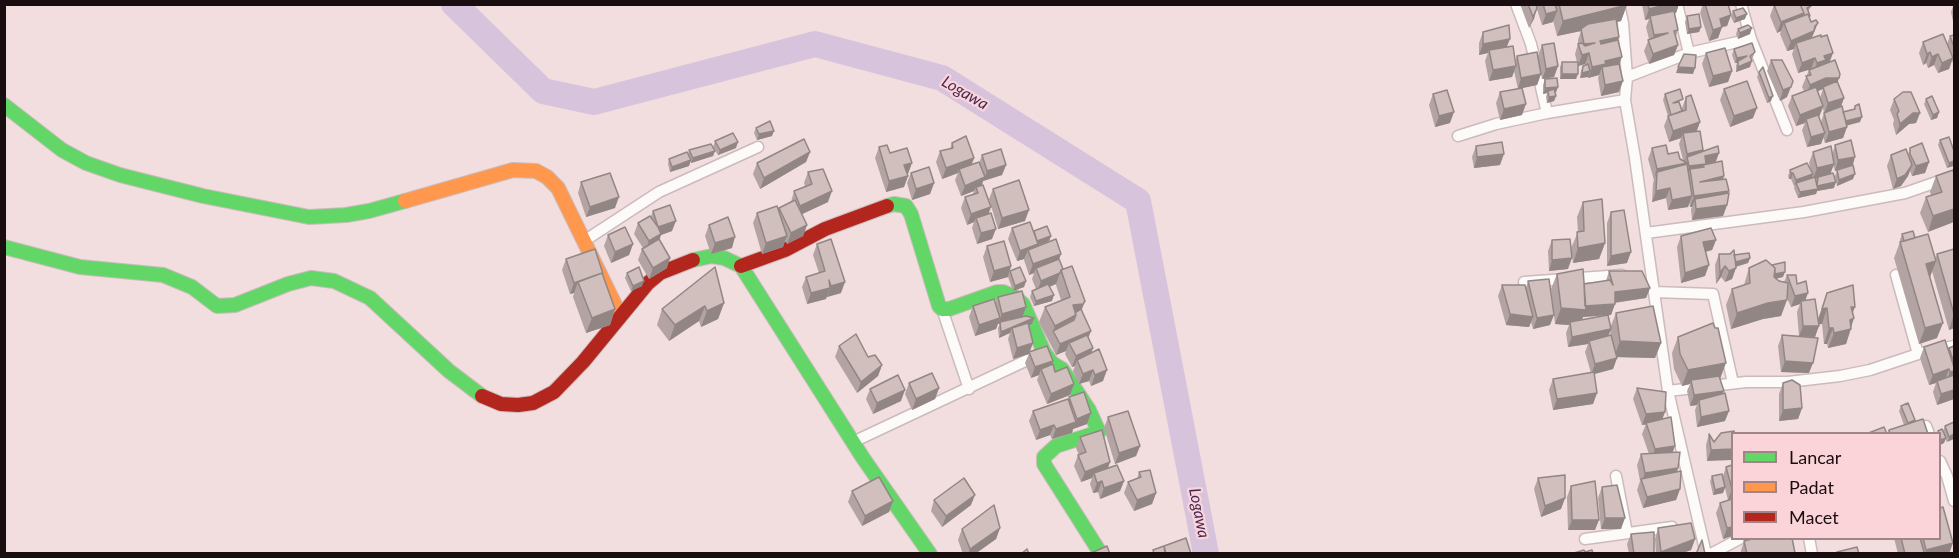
<!DOCTYPE html>
<style>
body{margin:0}
#map{position:relative;width:1959px;height:558px;overflow:hidden;background:#f2dddf;font-family:Lato,sans-serif}
canvas{display:block}
.frame{position:absolute;inset:0;border:6px solid #1a0d0f;pointer-events:none}
.legend{position:absolute;left:1731px;top:432px;width:210px;height:108px;box-sizing:border-box;background:#fbd4d9;border:2px solid #a18488;margin:0;padding:8px 10px;list-style:none;font-size:18px;color:#1a0d0f}
.legend li{display:flex;align-items:center;gap:12px;height:30px}
.legend b{width:30px;border:2px solid #a18488}
</style>
<div id="map">
<canvas width="1959" height="558"></canvas>
<div class="frame"></div>
<ul class="legend">
<li><b style="height:8px;background:#63d668"></b>Lancar</li>
<li><b style="height:8px;background:#ff974d"></b>Padat</li>
<li><b style="height:8px;background:#b3261e"></b>Macet</li>
</ul>
</div>
<script>
const ctx = document.querySelector('canvas').getContext('2d');
ctx.lineJoin = 'round';
const shape = rows => new Path2D(rows.map(r => 'M' + r).join(''));
function stroke(path, color, width, dash) { ctx.strokeStyle = color; ctx.lineWidth = width; ctx.lineCap = dash ? 'butt' : 'round'; ctx.setLineDash(dash || []); ctx.stroke(path); }
function paint(path, color) { ctx.fillStyle = color; ctx.fill(path, 'evenodd'); }
function label(font, color, halo, rows, align = 'center') {
  ctx.font = font + ' Lato,sans-serif'; ctx.lineWidth = 4.5; ctx.setLineDash([]); ctx.textBaseline = 'middle'; ctx.strokeStyle = halo; ctx.fillStyle = color; for (const [text, x, y, turn = 0] of rows) {
    ctx.save(); ctx.translate(x, y); ctx.rotate((+turn || 0) * Math.PI / 180); ctx.textAlign = isNaN(turn) ? turn : align; if (halo) ctx.strokeText(text, 0, 0); ctx.fillText(text, 0, 0); ctx.restore();
  }
}
stroke(shape([
 [454,4,543,91,594,102,815,44,942,78,1138,201,1206,554]
]), '#d7c4dc', 26);
const street = shape([
 [1516,4,1531,44,1547,113],
 [1619,4,1623,23,1627,77,1625,100,1635,158,1668,391,1706,554],
 [1677,4,1689,53],
 [1741,4,1751,39,1787,130],
 [1627,77,1689,53,1751,39],
 [1458,136,1496,124,1547,113,1625,100],
 [1646,233,1804,212,1905,193,1954,176],
 [584,241,659,192,758,147],
 [1896,275,1918,354],
 [1524,282,1622,275],
 [1654,292,1713,294,1733,383],
 [942,309,969,389],
 [1668,391,1746,382,1788,382,1840,376,1870,370,1918,354,1954,346],
 [1926,426,1929,434],
 [853,442,1040,354],
 [1940,461,1947,476,1954,501],
 [1616,476,1627,533],
 [1809,538,1812,554],
 [1585,539,1672,527],
 [1711,554,1741,538]
]);
const fast = shape([
 [4,105,62,150,86,163,120,175,203,196,309,217,346,215,369,211,405,201],
 [887,206,894,204,906,206,911,214,939,306,942,309,949,309,997,292,1003,292,1015,297,1023,304,1044,352,1052,363,1062,369,1089,410,1099,432,1056,446,1044,457,1044,464,1101,554],
 [4,247,80,267,163,275,192,287,217,306,235,305,288,284,311,278,334,281,370,298,449,371,482,396],
 [693,260,712,256,724,258,741,266,863,458,930,554]
]);
const slow = shape([
 [405,201,513,170,536,171,547,177,558,188,620,315]
]);
const jam = shape([
 [741,266,785,250,825,229,887,206],
 [482,396,501,404,518,405,533,403,554,392,583,362,648,283,660,273,693,260]
]);
stroke(street, '#cbbbbc', 13);
stroke(fast, '#cbbbbc', 16);
stroke(slow, '#cbbbbc', 16);
stroke(jam, '#cbbbbc', 16);
stroke(street, '#fdfafa', 10);
stroke(fast, '#63d668', 14);
stroke(slow, '#ff974d', 14);
stroke(jam, '#b3261e', 14);
paint(shape([
 [1520,4,1627,4,1621,21,1616,22,1619,37,1618,40,1620,64,1619,92,1601,96,1598,78,1599,75,1588,78,1588,77,1580,78,1581,71,1583,66,1585,65,1585,64,1578,66,1576,79,1560,79,1560,67,1562,62,1577,62,1575,54,1578,44,1578,40,1581,31,1557,36,1553,20,1553,22,1542,25,1537,9,1529,28],
 [1642,4,1679,4,1676,13,1674,13,1678,30,1676,36,1678,45,1674,55,1649,64,1644,51,1649,39,1646,27,1649,19,1645,20],
 [1703,4,1728,4,1731,15,1727,26,1722,27,1718,38,1709,41,1700,13],
 [1954,4,1954,26,1951,12],
 [1774,5,1811,6,1808,12,1814,33,1811,38,1839,78,1837,83,1844,98,1841,107,1843,113,1854,109,1855,106,1860,122,1846,126,1847,127,1843,138,1825,143,1823,137,1821,144,1807,147,1802,130,1805,123,1796,126,1788,106,1792,96,1804,91,1802,87,1809,70,1811,69,1798,73,1792,54,1794,49,1787,51,1780,34,1781,31,1777,33,1770,16],
 [1823,89,1820,98,1817,91],
 [1823,108,1824,113,1821,122,1819,117],
 [1733,11,1745,19,1734,23,1731,17],
 [1687,16,1701,27,1699,32,1687,34,1685,22],
 [1738,29,1750,34,1738,39,1736,34],
 [1483,32,1507,47,1515,62,1517,56,1538,56,1542,45,1558,66,1554,77,1542,79,1541,74,1537,85,1522,88,1522,115,1500,120,1496,103,1500,92,1518,89,1514,71,1512,77,1489,81,1485,61,1488,53,1479,55,1479,43],
 [1954,35,1954,67,1952,60,1949,69,1938,73,1934,65,1928,68,1926,63,1923,65,1919,53,1923,42,1947,44,1950,36],
 [1734,49,1755,52,1753,57,1751,59,1750,67,1736,72,1736,66,1737,63,1735,63,1732,55],
 [1706,53,1732,71,1728,82,1709,87,1702,64],
 [1771,60,1787,97,1780,101,1767,71],
 [1759,72,1771,101,1767,103,1757,77],
 [1545,79,1558,87,1556,92,1555,93,1556,96,1554,101,1547,103,1546,97,1547,93,1543,94,1543,85],
 [1724,89,1753,118,1730,127,1720,100],
 [1433,94,1450,123,1435,127,1429,105],
 [1665,94,1681,105,1680,105,1682,111,1682,108,1686,97,1700,122,1696,132,1703,150,1703,152,1719,153,1715,162,1724,176,1723,179,1728,193,1727,205,1723,216,1692,220,1691,209,1692,207,1690,207,1689,202,1688,207,1668,210,1666,198,1652,202,1653,183,1654,180,1648,159,1652,148,1683,160,1679,144,1681,138,1669,142,1664,126,1668,116,1663,100],
 [1894,99,1920,113,1916,123,1909,124,1896,135,1893,124,1894,120,1890,110],
 [1926,99,1939,112,1937,118,1931,120,1924,104],
 [756,128,772,136,757,140,754,133],
 [1940,140,1954,151,1947,168,1938,145],
 [715,141,736,148,718,155,713,147],
 [952,143,974,158,972,164,979,163,982,155,1006,165,1002,175,983,181,982,185,988,214,992,239,977,244,972,228,974,222,967,225,961,208,965,197,973,194,974,191,961,196,955,180,958,173,942,179,936,162,940,151,950,149],
 [1835,145,1852,166,1853,179,1837,186,1835,176,1837,171,1835,171,1833,165,1830,174,1834,188,1817,191,1816,194,1798,198,1794,188,1795,185,1794,186,1791,179,1789,179,1788,176,1790,170,1811,171,1809,163,1813,152,1832,155],
 [1476,146,1500,165,1474,168,1472,157],
 [879,147,908,174,907,174,908,176,904,187,886,192,875,158],
 [1910,148,1929,162,1925,173,1912,176,1910,171,1908,176,1901,186,1893,189,1887,166,1891,155,1908,155],
 [689,150,715,151,713,156,691,163,690,161,689,166,670,172,668,164,669,159,688,154],
 [810,152,806,162,760,189,753,174,757,163],
 [1953,170,1928,232,1920,213,1926,197,1931,195,1930,192,1936,176],
 [808,172,828,202,802,214,807,225,803,236,787,244,785,240,783,247,762,254,753,223,757,213,778,210,779,208,791,202,794,191,805,186,804,183],
 [911,173,934,183,930,194,912,200,907,183],
 [581,182,615,208,586,217,578,193],
 [993,189,1025,221,998,229,989,199],
 [1583,202,1605,243,1599,259,1573,263,1571,248,1578,232,1577,217],
 [653,211,672,231,661,235,659,239,667,268,649,279,638,260,642,249,643,248,634,234,638,223,651,216],
 [1611,212,1627,263,1607,266,1607,223],
 [709,225,732,248,711,254,705,236],
 [1012,228,1034,231,1051,236,1049,241,1038,246,1059,260,1063,269,1085,301,1082,309,1088,338,1093,348,1091,353,1103,381,1091,386,1089,381,1079,384,1073,371,1075,366,1072,367,1065,354,1066,351,1056,355,1039,322,1045,307,1061,300,1056,285,1056,284,1049,287,1052,301,1034,306,1030,297,1032,291,1036,289,1032,279,1034,273,1029,275,1024,260,1024,259,1017,261,1008,239],
 [1902,234,1915,238,1935,260,1937,254,1954,249,1954,328,1949,330,1932,271,1930,277,1937,338,1919,344,1894,258,1900,242,1900,240],
 [608,235,633,244,629,255,611,263,604,246],
 [1681,236,1716,240,1712,250,1706,252,1705,276,1681,283,1677,247],
 [1552,240,1568,269,1549,271,1548,251],
 [817,244,841,293,827,297,827,296,826,299,807,304,802,287,806,277,819,273,813,255],
 [987,246,1011,266,1008,277,990,282,983,257],
 [1719,254,1734,255,1750,258,1748,263,1736,267,1732,279,1725,282,1721,277,1716,284,1715,265],
 [566,259,603,274,603,275,615,309,610,325,586,333,573,297,574,293,570,294,562,270],
 [1749,268,1783,277,1776,279,1779,281,1784,282,1787,275,1797,284,1805,301,1818,319,1827,293,1853,312,1851,329,1846,344,1828,348,1827,344,1824,344,1822,324,1819,324,1815,337,1800,337,1809,373,1781,372,1778,346,1782,335,1799,336,1797,312,1800,304,1791,307,1787,298,1781,316,1763,319,1731,329,1726,305,1732,289,1744,285],
 [1010,271,1026,281,1024,287,1013,291,1008,277],
 [1609,271,1650,288,1646,298,1615,303,1611,315,1608,315,1610,328,1616,313,1661,343,1655,358,1617,357,1617,358,1613,369,1594,374,1597,393,1593,404,1553,410,1549,390,1553,379,1591,373,1585,352,1588,344,1568,347,1566,333,1569,325,1555,324,1551,289,1557,274,1584,284,1606,281],
 [1607,315,1582,320,1583,317],
 [1610,330,1611,338,1608,336],
 [627,273,642,286,631,291,625,278],
 [1528,281,1550,325,1533,329,1531,322,1529,327,1506,325,1498,296,1502,285,1526,288],
 [998,297,1026,307,1023,316,1034,318,1032,324,1028,325,1030,352,1053,361,1051,365,1070,395,1047,404,1037,380,1039,375,1031,378,1025,363,1029,354,1013,359,1008,339,1010,333,999,338,998,328,1000,324,998,324,996,329,975,336,969,317,973,306,995,303],
 [724,303,718,319,701,327,699,321,669,341,657,325,662,309],
 [1678,337,1720,379,1723,393,1725,421,1697,427,1695,410,1697,405,1690,406,1687,391,1690,384,1682,386,1674,369,1672,353],
 [839,346,868,357,882,365,878,376,857,393,835,357],
 [1954,346,1954,399,1937,405,1933,392,1936,383,1929,385,1920,358,1924,347,1949,350,1949,348],
 [909,383,939,388,935,399,912,410,905,394],
 [1783,383,1802,408,1798,419,1779,421,1779,394],
 [1637,388,1662,420,1678,468,1677,472,1680,489,1676,500,1643,508,1637,490,1640,481,1637,465,1641,454,1649,454,1642,434,1646,424,1642,425,1633,399],
 [870,389,901,401,873,414,866,399],
 [1069,397,1091,413,1087,424,1073,429,1072,433,1052,439,1050,435,1036,440,1029,421,1033,411,1068,400],
 [1901,406,1915,420,1928,434,1887,434,1889,430,1904,425,1899,411],
 [1108,417,1140,446,1136,456,1115,464,1104,428],
 [1954,422,1947,442,1945,439,1944,443,1940,445,1940,434,1937,434,1938,431,1943,431,1945,426],
 [1709,434,1714,442,1735,434,1707,461,1706,445],
 [1080,437,1110,462,1108,468,1124,481,1120,491,1100,499,1098,492,1093,493,1090,484,1092,478,1081,482,1074,466,1078,455,1079,455,1076,448],
 [1732,465,1732,498,1728,500,1725,488,1723,493,1713,495,1710,481,1712,476,1723,476,1726,467],
 [1139,472,1156,493,1152,504,1134,511,1124,493,1128,482,1137,479],
 [1538,478,1565,498,1561,509,1541,517,1534,489],
 [1571,486,1595,530,1568,530,1567,497],
 [1602,487,1621,529,1601,529,1598,498],
 [852,491,893,501,889,512,862,526,848,502],
 [934,500,971,505,942,527,931,511],
 [1720,503,1732,536,1723,539,1716,513],
 [1000,528,996,539,975,554,963,554,958,540,962,529],
 [1658,528,1695,539,1691,550,1680,554,1656,554,1655,539],
 [1631,534,1654,554,1629,554,1627,544],
 [1894,538,1940,538,1949,554,1898,554],
 [1744,541,1795,553,1740,554]
]), '#b3a4a3');
paint(shape([
 [1669,4,1679,4,1676,13,1651,19,1650,16,1649,19,1645,20,1649,9],
 [1627,5,1621,21,1582,31,1581,29,1581,31,1557,36,1563,21],
 [1537,8,1534,19,1529,28,1533,17],
 [1557,11,1553,22,1542,25,1546,14],
 [1804,13,1800,24,1784,23,1781,31,1777,33,1781,22],
 [1747,14,1745,19,1734,23,1736,18],
 [1731,15,1727,26,1722,27,1718,38,1709,41,1713,30,1720,19],
 [1818,23,1810,42,1796,43,1794,49,1787,51,1791,41,1815,26],
 [1701,27,1699,32,1687,34,1689,29],
 [1752,28,1750,34,1738,39,1740,33],
 [1668,33,1650,45,1654,35],
 [1619,37,1615,48,1596,51,1600,41],
 [1510,39,1506,49,1489,50,1488,53,1479,55,1483,44],
 [1595,43,1589,54,1585,64,1578,66,1582,55,1586,54,1580,54,1584,44],
 [1678,45,1674,55,1649,64,1653,54],
 [1930,52,1926,63,1923,65,1927,54],
 [1833,53,1829,64,1813,74,1817,63,1824,56],
 [1938,54,1934,65,1928,68,1932,57],
 [1747,56,1738,61,1737,63,1735,63,1737,58],
 [1622,57,1618,67,1602,67,1599,75,1588,78,1592,67,1605,61],
 [1815,58,1811,69,1798,73,1802,63],
 [1953,58,1949,69,1938,73,1942,63],
 [1752,61,1750,67,1736,72,1738,67],
 [1516,66,1512,77,1489,81,1493,70],
 [1558,66,1554,77,1542,79,1546,69],
 [1678,67,1695,68,1693,74,1676,73],
 [1590,71,1588,77,1580,78,1582,73],
 [1732,71,1728,82,1709,87,1713,76],
 [1541,74,1537,85,1518,89,1521,78],
 [1562,74,1578,74,1576,79,1560,79],
 [1826,78,1839,78,1835,89,1823,87,1823,89,1806,96,1810,85],
 [1623,81,1619,92,1601,96,1605,85],
 [1558,87,1556,92,1548,93,1548,91,1547,93,1543,94,1545,88],
 [1791,87,1787,97,1780,101,1783,90],
 [1556,96,1554,101,1547,103,1549,97],
 [1773,96,1771,101,1767,103,1769,98],
 [1844,98,1840,108,1824,114,1828,103],
 [1526,104,1522,115,1500,120,1504,109],
 [1823,106,1819,117,1806,119,1805,123,1796,126,1800,115],
 [1757,108,1753,118,1730,127,1734,116],
 [1454,112,1450,123,1435,127,1439,116],
 [1939,112,1937,118,1931,120,1933,115],
 [1913,113,1920,113,1916,123,1909,124,1896,135,1900,124],
 [1862,117,1860,122,1844,126,1846,121],
 [1700,122,1696,133,1683,133,1681,138,1669,142,1673,131],
 [1847,127,1843,138,1825,143,1829,132],
 [774,131,772,136,757,140,759,134],
 [1825,133,1821,144,1807,147,1811,137],
 [738,142,736,148,718,155,720,150],
 [1703,150,1699,161,1687,157,1685,163,1687,163,1683,174,1657,172,1653,180,1657,169,1684,164,1687,154],
 [715,151,713,156,691,163,693,158],
 [810,152,806,162,760,189,764,178],
 [1719,153,1715,164,1704,167,1703,165,1700,175,1690,169,1688,176,1685,177,1689,166,1705,156],
 [1504,154,1500,165,1474,168,1477,157],
 [1855,157,1852,168,1835,171,1838,160],
 [974,158,970,168,959,169,958,173,942,179,946,168],
 [691,160,689,166,670,172,672,167],
 [1954,161,1954,166,1947,168,1949,163],
 [1929,162,1925,173,1912,176,1916,166],
 [912,163,908,174,900,176,904,165],
 [1834,164,1830,175,1813,179,1817,168],
 [1006,165,1002,175,983,181,981,188,976,187,974,191,961,196,965,186,985,177,987,171],
 [1912,165,1908,176,1901,186,1893,189,1897,179],
 [1791,173,1793,173,1791,179,1789,179],
 [1813,174,1811,180,1796,183,1795,185,1794,186,1796,180],
 [1855,174,1853,179,1837,186,1839,180],
 [908,176,904,187,886,192,889,181],
 [1724,176,1720,187,1700,182],
 [1836,182,1834,188,1817,191,1816,194,1798,198,1800,192,1817,186],
 [934,183,930,194,912,200,916,189],
 [1670,188,1666,198,1652,202,1656,191],
 [832,191,828,202,796,217,800,206],
 [1729,191,1725,202,1695,199,1692,207,1690,207,1694,196],
 [1692,196,1688,207,1668,210,1672,200],
 [619,197,615,208,586,217,590,207],
 [1727,205,1723,216,1692,220,1696,209],
 [991,207,987,218,976,218,974,222,967,225,971,214],
 [1954,209,1954,222,1928,232,1933,216],
 [1029,210,1025,221,998,229,1002,218],
 [676,221,672,231,661,235,658,244,645,252,649,241,658,227],
 [807,225,803,236,787,244,791,233],
 [996,229,992,239,977,244,981,233],
 [787,236,783,247,762,254,766,243],
 [1051,236,1049,241,1038,245,1035,255,1028,250,1024,259,1017,261,1020,251,1034,242],
 [735,237,732,248,711,254,715,243],
 [1716,240,1712,250,1699,253,1703,242],
 [1605,243,1599,259,1573,263,1578,248],
 [633,244,629,255,611,263,615,252],
 [1631,252,1627,263,1607,266,1611,256],
 [1061,254,1057,265,1036,268,1034,273,1029,275,1033,264],
 [670,258,667,268,649,279,653,268],
 [1572,258,1568,269,1549,271,1552,260],
 [1750,258,1748,263,1734,267,1736,262],
 [1936,261,1930,277,1926,264],
 [1709,265,1705,276,1681,283,1685,273],
 [1011,266,1008,277,990,282,994,271],
 [1725,266,1721,277,1716,284,1720,273],
 [1736,268,1732,279,1725,282,1729,271],
 [1785,272,1783,277,1768,280,1770,274],
 [1060,273,1056,284,1037,292,1041,281],
 [644,281,642,286,631,291,633,286],
 [1026,281,1024,287,1013,291,1015,286],
 [578,282,574,293,570,294,574,283],
 [845,282,841,293,827,297,831,286],
 [830,288,826,299,807,304,811,293],
 [1650,288,1646,298,1611,303,1615,292],
 [1808,293,1804,304,1801,301,1800,304,1791,307,1795,296],
 [1054,295,1052,301,1034,306,1036,301],
 [1787,300,1781,316,1763,319,1731,329,1737,313,1768,303],
 [1085,301,1079,316,1053,331,1055,326,1073,305],
 [724,303,718,319,701,327,707,311],
 [1615,304,1611,315,1583,317,1580,326,1570,322,1569,325,1555,324,1561,308],
 [705,306,699,321,669,341,675,325],
 [1026,307,1022,318,1000,322,1000,324,998,324,1002,314],
 [1851,307,1855,307,1850,320,1854,318,1846,344,1828,348,1834,333],
 [1827,308,1822,324,1816,325,1822,309],
 [615,309,610,325,586,333,592,318],
 [1510,314,1533,317,1529,327,1506,325],
 [1954,314,1954,328,1949,330],
 [1554,315,1550,325,1533,329,1537,318],
 [1000,318,996,329,975,336,979,325],
 [1034,318,1032,324,1013,332,1012,328,1010,333,999,338,1001,332],
 [1943,323,1937,338,1919,344,1925,328],
 [1803,326,1819,326,1815,337,1799,336],
 [1829,328,1833,328,1827,344,1824,344],
 [1611,329,1607,340,1589,341,1588,344,1568,347,1572,337],
 [1091,331,1087,341,1069,343,1066,351,1056,355,1060,344],
 [1620,341,1661,343,1655,358,1614,357],
 [1033,343,1029,354,1013,359,1017,348],
 [1093,348,1089,359,1077,360,1075,366,1072,367,1076,356],
 [1617,358,1613,369,1591,375,1595,364],
 [1053,361,1049,372,1041,369,1039,375,1031,378,1035,367],
 [1785,361,1813,363,1809,373,1781,372],
 [1726,363,1720,379,1692,384,1691,380,1690,384,1682,386,1688,370],
 [882,365,878,376,857,393,861,382],
 [1949,369,1945,380,1937,381,1936,383,1929,385,1933,375],
 [1093,370,1089,381,1079,384,1083,374],
 [1107,370,1103,381,1091,386,1095,375],
 [1954,370,1952,381,1946,383,1950,372],
 [1074,384,1070,395,1047,404,1051,394],
 [939,388,935,399,912,410,916,399],
 [905,390,901,401,873,414,877,403],
 [1954,390,1954,399,1937,405,1941,394],
 [1724,391,1720,401,1699,400,1697,405,1690,406,1694,395],
 [1597,393,1593,404,1553,410,1557,399],
 [1802,408,1798,419,1779,421,1783,410],
 [1729,411,1725,421,1697,427,1701,417],
 [1665,412,1661,423,1642,425,1646,414],
 [1091,413,1087,424,1073,429,1072,433,1052,439,1056,429,1076,422,1077,419],
 [1054,425,1050,435,1036,440,1040,430],
 [1954,434,1954,439,1947,442,1949,437],
 [1946,438,1944,443,1940,445,1941,440],
 [1140,446,1136,456,1115,464,1119,453],
 [1675,446,1671,457,1651,460,1655,449],
 [1732,449,1732,460,1707,461,1711,450],
 [1110,462,1106,473,1094,473,1092,478,1081,482,1085,472],
 [1678,468,1674,479,1642,481,1645,473],
 [1102,481,1098,492,1093,493,1097,483],
 [1124,481,1120,491,1100,499,1104,488],
 [1725,487,1723,493,1713,495,1715,490],
 [1680,489,1676,500,1643,508,1647,497],
 [1732,489,1732,498,1728,500],
 [1156,493,1152,504,1134,511,1137,500],
 [975,495,971,505,942,527,946,516],
 [1565,498,1561,509,1541,517,1545,506],
 [893,501,889,512,862,526,865,516],
 [1605,518,1625,518,1621,529,1601,529],
 [1572,520,1599,520,1595,530,1568,530],
 [1732,527,1732,536,1723,539,1727,528],
 [1000,528,996,539,975,554,968,554,970,549],
 [1695,539,1691,550,1680,554,1660,554,1661,552],
 [1953,543,1949,554,1925,554,1926,550]
]), '#928684');
const building = shape([
 [1528,4,1536,4,1537,8,1533,17,1528,4],
 [1543,4,1555,4,1557,11,1546,14,1543,4],
 [1559,4,1627,4,1627,5,1563,21,1559,4],
 [1648,4,1669,4,1649,9,1648,4],
 [1705,4,1728,4,1731,15,1720,19,1722,27,1713,30,1705,4],
 [1775,4,1800,4,1804,13,1781,22,1774,5,1775,4],
 [1800,4,1809,4,1811,6,1807,8,1810,16,1809,16,1808,14,1803,16,1804,13,1800,4],
 [1743,8,1747,14,1736,18,1733,11,1743,8],
 [1674,11,1678,30,1674,31,1678,45,1653,54,1648,40,1668,33,1654,35,1650,16,1674,11],
 [1699,14,1701,27,1689,29,1687,16,1699,14],
 [1808,14,1811,22,1816,20,1818,23,1815,26,1814,31,1791,41,1784,23,1808,14],
 [1616,19,1619,37,1600,41,1601,44,1618,40,1622,57,1605,61,1606,64,1592,67,1589,53,1582,55,1578,44,1582,43,1585,46,1595,43,1584,44,1581,29,1588,24,1616,19],
 [1509,25,1510,39,1483,44,1483,32,1509,25],
 [1748,25,1752,28,1740,33,1738,29,1748,25],
 [1943,34,1953,58,1942,63,1938,54,1932,57,1930,52,1927,54,1923,42,1943,34],
 [1821,35,1821,37,1827,35,1833,53,1824,56,1826,60,1817,63,1815,58,1802,63,1796,43,1821,35],
 [1954,35,1954,47,1950,36,1954,35],
 [1554,43,1558,66,1546,69,1542,45,1554,43],
 [1752,43,1755,52,1750,56,1752,61,1738,67,1738,61,1747,56,1737,58,1734,49,1752,43],
 [1513,46,1516,66,1493,70,1489,50,1513,46],
 [1725,48,1732,71,1713,76,1706,53,1725,48],
 [1537,52,1541,74,1521,78,1517,56,1537,52],
 [1684,54,1696,55,1695,68,1678,67,1684,54],
 [1771,60,1782,60,1793,81,1791,87,1783,90,1771,60],
 [1835,60,1840,74,1839,78,1826,78,1810,85,1806,76,1811,75,1809,70,1835,60],
 [1562,62,1578,62,1578,74,1562,74,1562,62],
 [1588,64,1590,71,1582,73,1583,66,1588,64],
 [1619,64,1623,81,1605,85,1602,67,1619,64],
 [1763,67,1773,96,1769,98,1759,72,1763,67],
 [1557,78,1558,87,1545,88,1545,79,1557,78],
 [1747,81,1757,108,1734,116,1724,89,1747,81],
 [1837,81,1844,98,1828,103,1823,87,1837,81],
 [1816,87,1823,106,1800,115,1792,96,1816,87],
 [1522,88,1526,104,1504,109,1500,92,1522,88],
 [1554,89,1556,96,1549,97,1548,91,1554,89],
 [1680,89,1683,99,1673,103,1679,102,1682,111,1671,115,1665,94,1680,89],
 [1447,90,1454,112,1439,116,1433,94,1447,90],
 [1903,92,1911,92,1920,113,1913,113,1900,124,1897,114,1899,111,1894,99,1903,92],
 [1691,95,1700,122,1673,131,1668,116,1686,110,1686,97,1691,95],
 [1932,96,1939,112,1933,115,1926,99,1932,96],
 [1859,104,1862,117,1846,121,1843,112,1855,109,1855,106,1859,104],
 [1842,106,1847,127,1829,132,1824,113,1842,106],
 [1818,115,1825,133,1811,137,1806,119,1818,115],
 [770,121,774,131,759,134,756,128,770,121],
 [1700,131,1703,150,1687,154,1683,133,1700,131],
 [733,133,738,142,720,150,715,141,733,133],
 [966,136,974,158,946,168,940,151,953,148,952,143,966,136],
 [1949,137,1954,151,1954,161,1949,163,1940,140,1949,137],
 [804,139,810,152,764,178,757,163,804,139],
 [1851,140,1855,157,1838,160,1835,145,1851,140],
 [1502,142,1504,154,1477,157,1476,146,1502,142],
 [1922,143,1929,162,1916,166,1910,154,1910,148,1922,143],
 [711,144,715,151,693,158,689,150,711,144],
 [887,145,890,153,907,148,912,163,904,165,908,176,889,181,879,147,887,145],
 [1666,145,1668,154,1678,152,1680,159,1687,163,1657,169,1652,148,1666,145],
 [1718,146,1719,153,1705,156,1706,164,1689,166,1687,157,1718,146],
 [1831,146,1834,164,1817,168,1813,152,1831,146],
 [1001,149,1006,165,987,171,982,155,1001,149],
 [1906,149,1912,165,1905,175,1897,179,1891,155,1906,149],
 [687,152,691,160,672,167,669,159,687,152],
 [1722,161,1724,176,1700,182,1726,179,1729,191,1694,196,1690,169,1704,167,1703,165,1722,161],
 [979,162,985,177,965,186,959,169,979,162],
 [1807,163,1813,174,1796,180,1793,173,1791,173,1790,170,1807,163],
 [1687,164,1692,196,1672,200,1670,188,1656,191,1657,172,1687,164],
 [1853,165,1855,174,1839,180,1837,170,1853,165],
 [929,167,934,183,916,189,911,173,929,167],
 [823,169,832,191,800,206,794,191,812,184,808,172,823,169],
 [1953,170,1954,174,1954,209,1933,216,1926,197,1942,192,1936,176,1953,170],
 [610,173,619,197,590,207,581,182,610,173],
 [1833,173,1836,182,1817,186,1818,189,1800,192,1796,183,1815,177,1817,186,1818,177,1833,173],
 [1019,180,1029,210,1002,218,993,189,1019,180],
 [983,185,991,207,971,214,965,197,978,193,976,187,983,185],
 [1729,193,1727,205,1696,209,1695,199,1729,193],
 [1602,199,1605,243,1578,248,1577,232,1584,231,1583,202,1602,199],
 [795,200,807,225,791,233,779,208,795,200],
 [670,205,676,221,658,227,661,234,649,241,638,223,650,216,658,227,653,211,670,205],
 [777,206,787,236,766,243,757,213,777,206],
 [1624,210,1631,252,1611,256,1611,212,1624,210],
 [991,213,996,229,981,233,976,218,991,213],
 [728,217,735,237,715,243,709,225,728,217],
 [1030,222,1038,244,1020,251,1012,228,1030,222],
 [1047,226,1051,236,1037,241,1034,231,1047,226],
 [625,227,633,244,615,252,608,235,625,227],
 [1711,228,1716,240,1703,242,1709,265,1685,273,1681,236,1711,228],
 [1913,231,1915,238,1904,241,1902,234,1913,231],
 [1928,234,1936,261,1926,264,1943,323,1925,328,1900,242,1928,234],
 [659,239,670,258,653,268,642,249,659,239],
 [831,239,845,282,831,286,829,280,830,288,811,293,806,277,825,271,817,244,831,239],
 [1056,239,1061,254,1033,264,1028,250,1056,239],
 [1570,239,1572,258,1552,260,1552,240,1570,239],
 [1004,241,1011,266,994,271,987,246,1004,241],
 [595,249,603,274,602,274,602,273,574,283,566,259,595,249],
 [1954,249,1954,314,1937,254,1954,249],
 [1734,250,1736,268,1729,271,1725,266,1720,273,1719,254,1730,254,1734,250],
 [1749,253,1750,258,1736,262,1734,255,1749,253],
 [1059,259,1063,269,1061,270,1060,273,1041,281,1036,268,1059,259],
 [1766,260,1775,268,1774,277,1779,281,1788,283,1787,300,1768,303,1737,313,1732,289,1750,283,1749,268,1766,260],
 [1785,262,1785,272,1775,274,1775,268,1772,265,1785,262],
 [1072,266,1085,301,1083,304,1073,305,1076,315,1055,326,1045,307,1070,297,1061,270,1072,266],
 [639,267,644,281,633,286,627,273,639,267],
 [715,267,724,303,707,311,705,306,675,325,662,309,715,267],
 [1020,267,1026,281,1015,286,1010,271,1020,267],
 [1583,269,1586,310,1561,308,1557,274,1583,269],
 [1609,271,1642,271,1650,288,1615,292,1615,304,1585,306,1584,284,1610,280,1613,285,1609,271],
 [602,273,615,309,592,318,578,282,602,273],
 [1787,275,1796,275,1797,284,1806,281,1808,293,1795,296,1787,275],
 [1549,279,1554,315,1537,318,1528,281,1549,279],
 [1048,284,1054,295,1036,301,1032,291,1048,284],
 [1502,285,1525,285,1533,317,1510,314,1502,285],
 [1853,285,1855,307,1851,307,1854,318,1850,320,1851,329,1834,333,1833,328,1829,328,1827,308,1822,309,1827,293,1853,285],
 [1022,291,1026,307,1002,314,998,297,1022,291],
 [994,299,1000,318,979,325,973,306,994,299],
 [1815,299,1819,326,1803,326,1801,301,1815,299],
 [1653,306,1661,343,1620,341,1616,313,1653,306],
 [1081,309,1091,331,1060,344,1053,331,1074,320,1076,315,1075,313,1081,309],
 [1608,315,1611,329,1572,337,1570,322,1608,315],
 [1026,316,1034,318,1001,332,1000,322,1026,316],
 [1028,323,1033,343,1017,348,1012,328,1028,323],
 [1713,323,1715,328,1718,328,1726,363,1688,370,1680,354,1678,337,1713,323],
 [856,334,868,357,875,355,882,365,861,382,839,346,856,334],
 [1087,335,1093,348,1076,356,1069,343,1087,335],
 [1611,335,1617,358,1595,364,1589,341,1611,335],
 [1782,335,1818,338,1813,363,1785,361,1782,335],
 [1945,340,1954,367,1954,371,1950,372,1949,369,1933,375,1924,347,1945,340],
 [1047,346,1053,361,1035,367,1029,352,1047,346],
 [1954,346,1954,363,1949,348,1954,346],
 [1099,349,1107,370,1095,375,1093,370,1083,374,1077,360,1099,349],
 [1053,364,1055,372,1067,367,1074,384,1051,394,1041,369,1053,364],
 [1594,372,1597,393,1557,399,1553,379,1594,372],
 [932,373,939,388,916,399,909,383,932,373],
 [898,375,905,390,877,403,870,389,898,375],
 [1954,375,1954,390,1941,394,1937,381,1954,375],
 [1719,376,1724,391,1694,395,1691,380,1719,376],
 [1792,380,1800,385,1802,408,1783,410,1783,383,1792,380],
 [1637,388,1666,392,1665,412,1646,414,1637,388],
 [1084,392,1091,413,1077,419,1069,397,1084,392],
 [1725,393,1729,411,1701,417,1699,400,1725,393],
 [1068,399,1076,422,1056,429,1054,425,1040,430,1033,411,1068,399],
 [1908,403,1915,420,1908,423,1901,406,1908,403],
 [1128,411,1140,446,1119,453,1108,417,1128,411],
 [1671,417,1675,446,1655,449,1646,423,1671,417],
 [1923,419,1928,434,1890,434,1889,430,1923,419],
 [1954,422,1954,434,1949,437,1945,426,1954,422],
 [1884,427,1887,434,1866,434,1884,427],
 [1942,429,1946,438,1941,440,1938,431,1942,429],
 [1102,430,1110,462,1085,472,1078,455,1086,452,1080,437,1102,430],
 [1734,431,1735,434,1732,434,1732,449,1711,450,1709,434,1714,442,1721,433,1734,431],
 [1680,452,1678,468,1645,473,1641,454,1680,452],
 [1117,465,1124,481,1104,488,1102,481,1097,483,1094,473,1117,465],
 [1732,465,1732,489,1726,467,1732,465],
 [1150,470,1156,493,1137,500,1128,482,1141,477,1139,472,1150,470],
 [1681,471,1680,489,1647,497,1641,479,1681,471],
 [1722,474,1725,487,1715,490,1712,476,1722,474],
 [1565,475,1565,498,1545,506,1538,478,1565,475],
 [879,477,893,501,865,516,852,491,879,477],
 [964,478,975,495,946,516,934,500,964,478],
 [1595,481,1599,520,1572,520,1571,486,1595,481],
 [1617,485,1625,518,1605,518,1602,487,1617,485],
 [1732,499,1732,527,1727,528,1720,503,1732,499],
 [994,505,1000,528,970,549,962,529,994,505],
 [1943,507,1953,543,1926,550,1923,538,1940,538,1940,508,1943,507],
 [1691,523,1695,539,1661,552,1658,528,1691,523],
 [1654,532,1654,554,1634,554,1631,534,1654,532],
 [1186,538,1191,554,1166,554,1164,546,1186,538],
 [1756,538,1792,538,1795,553,1747,554,1744,541,1756,538],
 [1901,538,1920,538,1924,552,1920,554,1905,554,1901,538],
 [1702,540,1705,554,1696,554,1702,540],
 [1107,546,1110,554,1091,554,1091,553,1107,546],
 [1164,546,1165,554,1154,554,1153,550,1164,546],
 [1857,547,1859,554,1837,554,1837,552,1857,547],
 [1027,549,1029,554,1021,554,1027,549],
 [1584,550,1585,552,1592,550,1593,554,1574,553,1584,550]
]);
paint(building, '#d0bfbd');
stroke(building, '#928684', 1.5);
label('italic 16px', '#442955', '#fbd4d9', [
 ["Logawa",965,93,30],
 ["Logawa",1199,513,79]
]);
</script>
